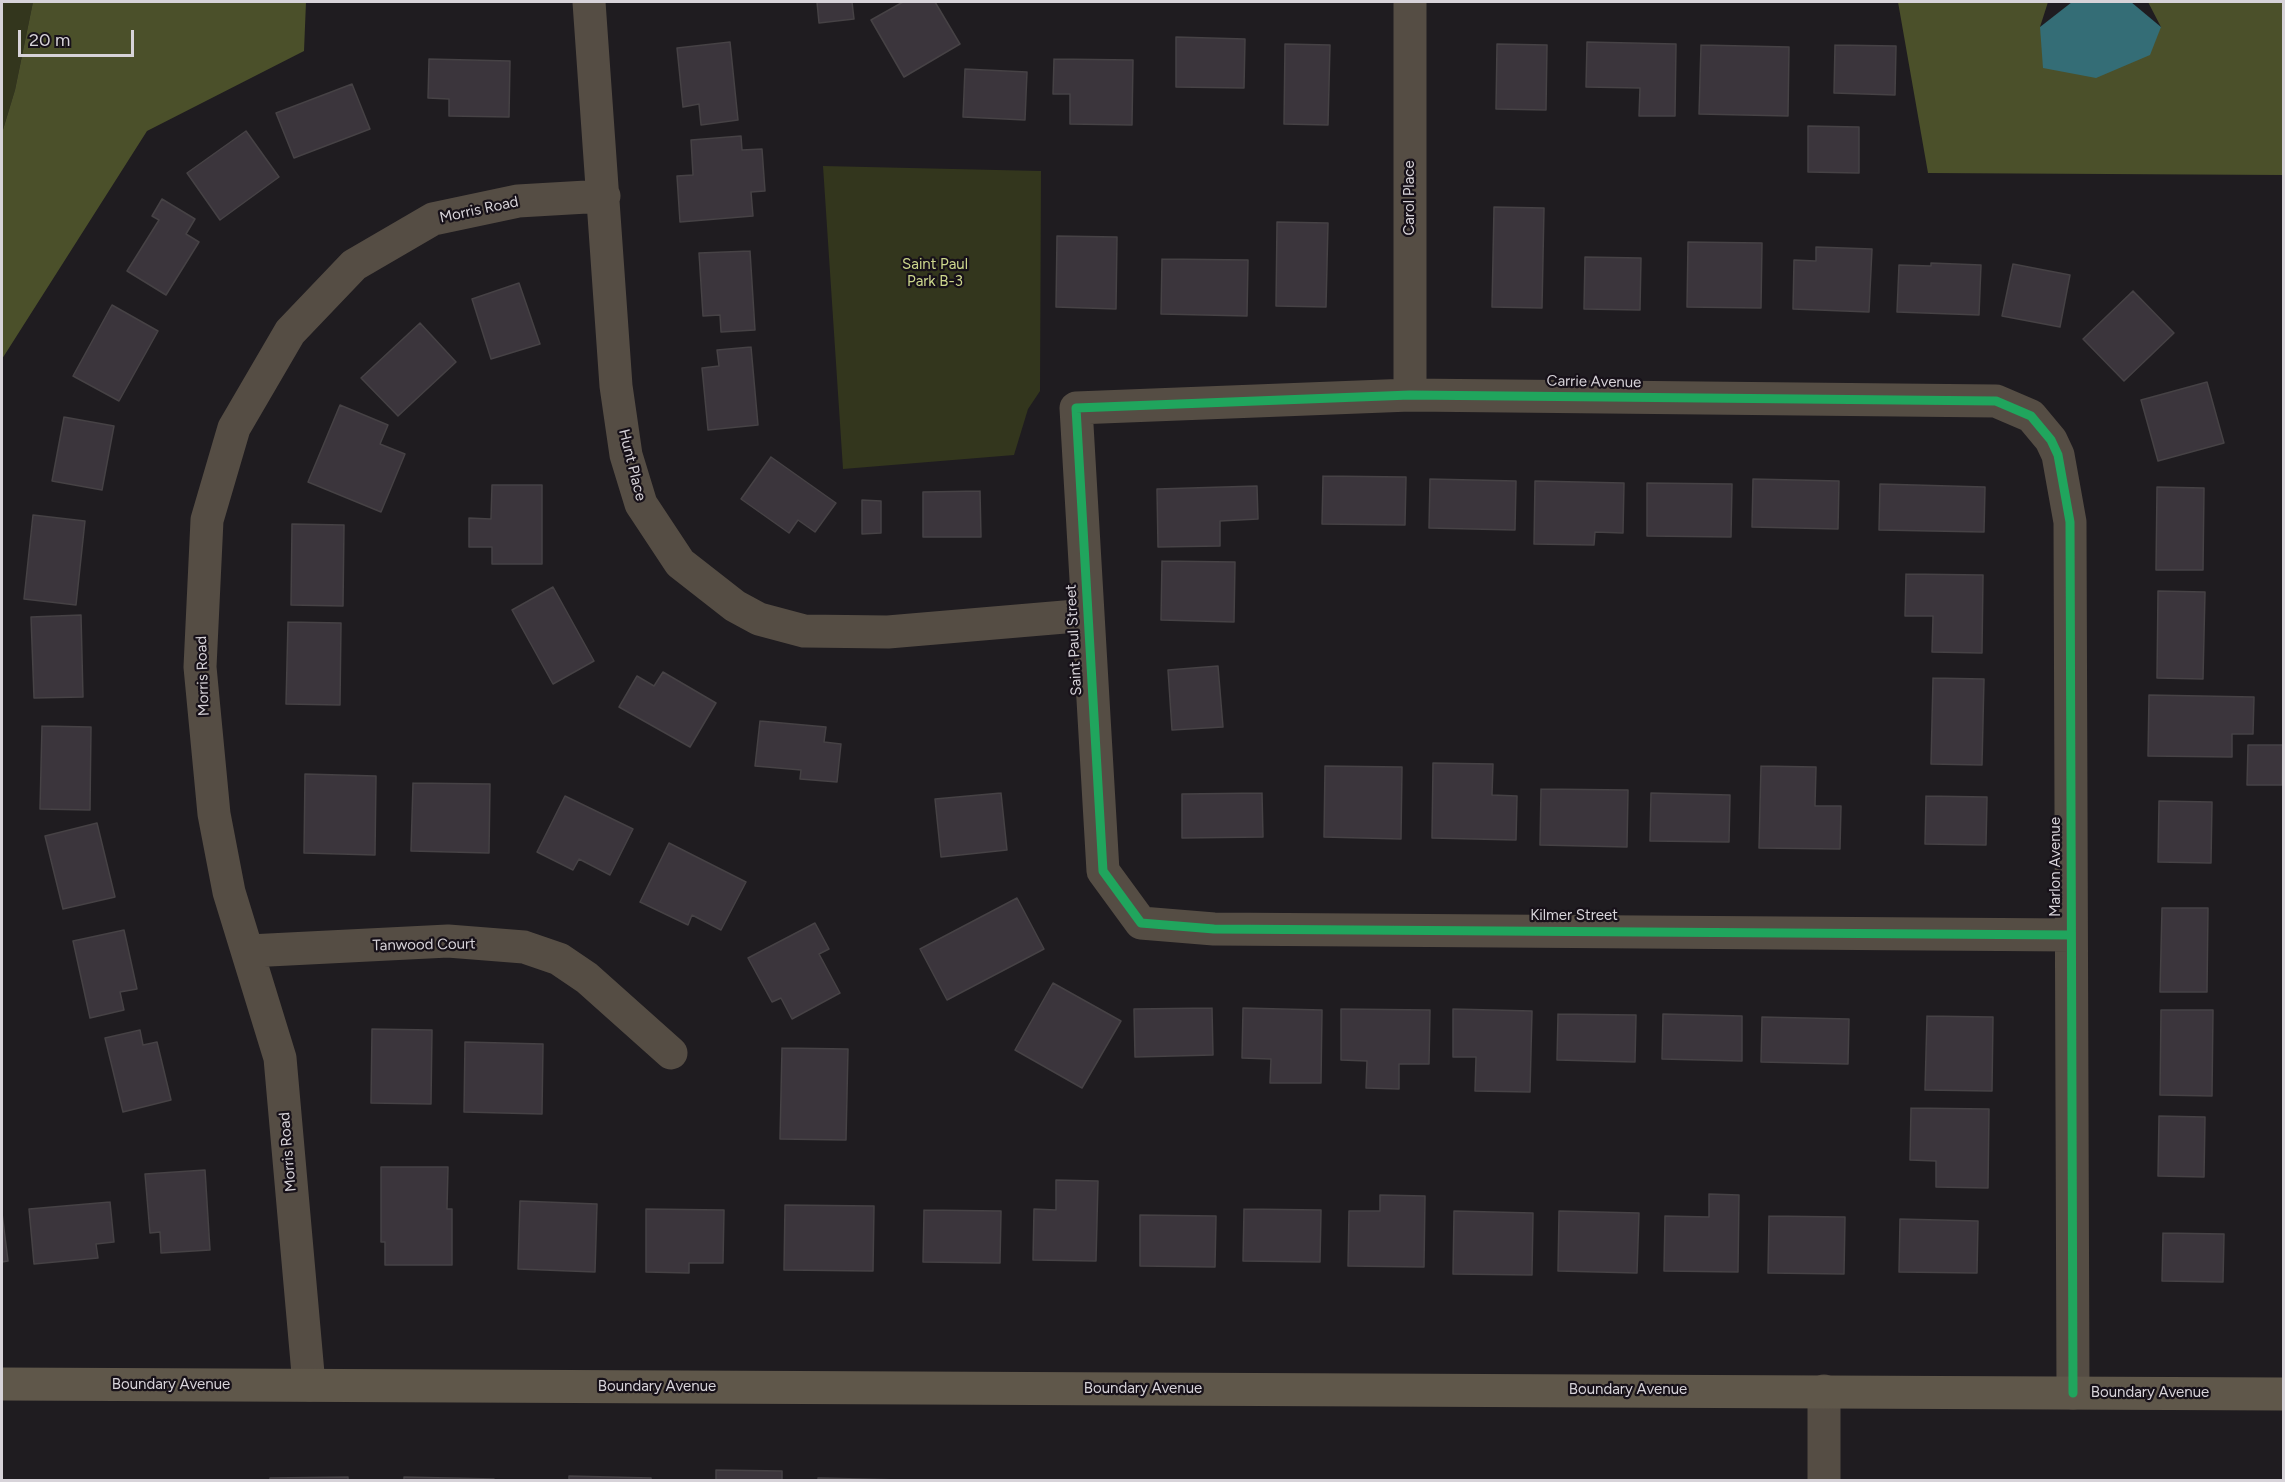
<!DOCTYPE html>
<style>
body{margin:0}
#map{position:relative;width:2285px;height:1482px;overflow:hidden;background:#1f1c20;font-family:Figtree,sans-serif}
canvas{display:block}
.frame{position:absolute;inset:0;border:3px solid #d7d3d9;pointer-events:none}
.scale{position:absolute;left:18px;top:30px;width:116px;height:27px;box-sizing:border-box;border:3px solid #d7d3d9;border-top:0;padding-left:8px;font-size:18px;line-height:21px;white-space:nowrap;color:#d7d3d9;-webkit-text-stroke:4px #171119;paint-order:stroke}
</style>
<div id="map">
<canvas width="2285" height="1482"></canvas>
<div class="frame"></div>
<div class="scale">20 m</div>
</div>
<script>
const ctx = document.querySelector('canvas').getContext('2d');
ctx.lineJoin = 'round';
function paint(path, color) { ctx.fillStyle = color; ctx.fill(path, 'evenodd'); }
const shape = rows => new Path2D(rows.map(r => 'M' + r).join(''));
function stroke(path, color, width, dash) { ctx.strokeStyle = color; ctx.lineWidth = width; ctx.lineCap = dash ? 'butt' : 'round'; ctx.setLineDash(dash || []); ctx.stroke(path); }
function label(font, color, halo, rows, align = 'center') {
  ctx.font = font + ' Figtree,sans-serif'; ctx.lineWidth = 4.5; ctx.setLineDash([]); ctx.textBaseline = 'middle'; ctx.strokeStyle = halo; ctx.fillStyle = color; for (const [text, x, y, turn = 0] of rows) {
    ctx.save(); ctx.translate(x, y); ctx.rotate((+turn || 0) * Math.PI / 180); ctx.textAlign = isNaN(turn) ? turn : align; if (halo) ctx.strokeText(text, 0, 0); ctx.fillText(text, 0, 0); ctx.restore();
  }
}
paint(shape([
 [2,2,33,2,15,90,2,133],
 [823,166,1041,171,1040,391,1028,409,1014,455,843,469]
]), '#33361d');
paint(shape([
 [33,2,306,2,304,51,147,131,2,359,2,133,15,90],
 [1898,2,2048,2,2040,27,2161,27,2148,2,2283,2,2283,175,1928,173]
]), '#4b502a');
paint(shape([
 [2072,2,2131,2,2161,27,2150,55,2096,78,2043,68,2040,27]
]), '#346d76');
const building = shape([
 [817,2,852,2,854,19,819,23,817,2],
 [903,2,935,2,960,44,904,77,871,20,903,2],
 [1176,37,1245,39,1244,88,1176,87,1176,37],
 [730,42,738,120,701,125,699,104,683,107,677,48,730,42],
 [1587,42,1676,44,1675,116,1639,116,1640,88,1586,87,1587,42],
 [1285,44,1330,45,1328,125,1284,124,1285,44],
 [1497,44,1547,45,1546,110,1496,109,1497,44],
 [1701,45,1789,47,1788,116,1699,114,1701,45],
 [1835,45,1896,46,1895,95,1834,93,1835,45],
 [429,59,510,61,509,117,449,116,449,99,428,98,429,59],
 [1054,59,1133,60,1132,125,1070,124,1070,94,1053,94,1054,59],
 [965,69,1027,72,1025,120,963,117,965,69],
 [352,84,370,129,294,158,276,113,352,84],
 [1808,126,1859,127,1859,173,1808,172,1808,126],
 [246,131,279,177,220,220,187,173,246,131],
 [741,136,742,150,762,149,765,191,751,192,753,216,680,222,677,176,693,175,691,140,741,136],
 [162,199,195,219,186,234,199,242,166,295,127,271,159,220,152,216,162,199],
 [1494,207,1544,208,1542,308,1492,307,1494,207],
 [1277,222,1328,223,1326,307,1276,306,1277,222],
 [1057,236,1117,237,1116,309,1056,307,1057,236],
 [1688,242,1762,243,1761,308,1687,307,1688,242],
 [1816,247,1872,249,1869,312,1793,309,1794,260,1816,261,1816,247],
 [750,251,755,330,721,332,720,315,703,316,699,253,750,251],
 [1585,257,1641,258,1640,310,1584,309,1585,257],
 [1162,259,1248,260,1247,316,1161,314,1162,259],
 [1931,263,1981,265,1979,315,1897,312,1899,265,1931,266,1931,263],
 [2013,264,2070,275,2060,327,2002,316,2013,264],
 [519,283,540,344,491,359,472,299,519,283],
 [2133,291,2174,333,2124,381,2083,339,2133,291],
 [112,305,158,331,119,401,73,376,112,305],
 [420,323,456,362,398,416,361,378,420,323],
 [751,347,758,425,708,430,702,368,719,366,717,350,751,347],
 [2207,382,2224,443,2158,461,2141,400,2207,382],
 [340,405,388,425,380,444,405,454,381,512,308,482,340,405],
 [64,417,114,426,102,490,52,481,64,417],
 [771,457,836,503,815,532,798,520,789,533,741,499,771,457],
 [1323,476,1406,477,1405,525,1322,524,1323,476],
 [1430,479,1516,481,1515,530,1429,528,1430,479],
 [1753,479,1839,481,1838,529,1752,527,1753,479],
 [1535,481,1624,483,1623,533,1595,532,1594,545,1534,544,1535,481],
 [1647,483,1732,484,1731,537,1647,536,1647,483],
 [1880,484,1985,487,1984,532,1879,530,1880,484],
 [492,485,542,485,542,564,492,564,492,547,469,547,469,518,491,519,492,485],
 [1257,486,1258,519,1220,521,1220,546,1158,547,1157,489,1257,486],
 [2157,487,2204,488,2203,570,2156,570,2157,487],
 [980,491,981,537,923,537,923,492,980,491],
 [862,500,881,501,881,533,862,534,862,500],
 [33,515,85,521,76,605,24,599,33,515],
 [292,524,344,525,343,606,291,605,292,524],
 [1162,561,1235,562,1234,622,1161,620,1162,561],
 [1906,574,1983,575,1982,653,1932,652,1933,616,1905,616,1906,574],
 [553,587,594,661,553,684,512,610,553,587],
 [2158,591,2205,592,2203,679,2157,678,2158,591],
 [81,615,83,697,34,698,31,617,81,615],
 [288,622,341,623,340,705,286,704,288,622],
 [1218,666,1223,727,1172,730,1168,670,1218,666],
 [663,672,716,703,690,747,619,707,637,676,654,686,663,672],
 [1933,678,1984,679,1982,765,1931,764,1933,678],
 [2149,695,2254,697,2253,734,2232,734,2232,757,2148,756,2149,695],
 [760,721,826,727,824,742,841,744,837,782,800,779,801,770,755,766,760,721],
 [42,726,91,727,90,810,40,809,42,726],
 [2248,745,2283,745,2282,785,2247,785,2248,745],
 [1433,763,1493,764,1492,795,1517,796,1516,840,1432,838,1433,763],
 [1325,766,1402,767,1401,839,1324,837,1325,766],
 [1761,766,1816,767,1815,806,1841,806,1840,849,1759,848,1761,766],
 [305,774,376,776,375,855,304,853,305,774],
 [413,783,490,784,489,853,411,851,413,783],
 [1541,789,1628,790,1627,847,1540,845,1541,789],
 [1001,793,1007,850,941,857,935,799,1001,793],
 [1262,793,1263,837,1182,838,1182,794,1262,793],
 [1651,793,1730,795,1729,842,1650,841,1651,793],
 [565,796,633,829,610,875,579,859,573,870,537,852,565,796],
 [1926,796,1987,797,1986,845,1925,844,1926,796],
 [2159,801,2212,802,2211,863,2158,862,2159,801],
 [97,823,115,897,63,909,45,836,97,823],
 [669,843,746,882,721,930,692,915,688,925,640,902,669,843],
 [1017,898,1044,949,947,1000,920,949,1017,898],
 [2162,908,2208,908,2207,992,2160,992,2162,908],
 [815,923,829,949,819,954,840,993,792,1019,781,998,772,1002,748,958,815,923],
 [124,930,137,989,120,992,124,1010,90,1018,73,941,124,930],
 [1053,983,1121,1021,1082,1088,1015,1050,1053,983],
 [1212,1008,1213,1055,1135,1057,1134,1009,1212,1008],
 [1243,1008,1322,1010,1321,1083,1270,1083,1271,1059,1242,1058,1243,1008],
 [1341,1009,1430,1010,1429,1064,1399,1064,1399,1089,1366,1088,1367,1061,1341,1060,1341,1009],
 [1453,1009,1532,1011,1530,1092,1475,1091,1476,1057,1453,1057,1453,1009],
 [2161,1010,2213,1010,2212,1096,2160,1095,2161,1010],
 [1558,1014,1636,1015,1635,1062,1557,1060,1558,1014],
 [1663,1014,1742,1016,1742,1061,1662,1059,1663,1014],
 [1927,1016,1993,1017,1992,1091,1925,1090,1927,1016],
 [1762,1017,1849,1019,1848,1064,1761,1062,1762,1017],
 [372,1029,432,1030,431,1104,371,1103,372,1029],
 [140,1030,143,1045,157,1042,171,1100,123,1112,105,1038,140,1030],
 [465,1042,543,1044,542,1114,464,1112,465,1042],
 [782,1048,848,1049,846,1140,780,1139,782,1048],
 [1911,1108,1989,1109,1988,1188,1936,1187,1936,1161,1910,1160,1911,1108],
 [2159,1116,2205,1117,2204,1177,2158,1176,2159,1116],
 [381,1167,448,1167,447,1209,452,1209,452,1265,385,1265,385,1242,381,1242,381,1167],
 [205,1170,210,1250,161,1253,160,1232,150,1233,145,1174,205,1170],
 [1056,1180,1098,1181,1096,1261,1033,1260,1034,1209,1056,1210,1056,1180],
 [1709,1194,1739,1195,1738,1272,1664,1271,1665,1216,1709,1217,1709,1194],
 [1380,1195,1425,1196,1424,1267,1348,1266,1349,1211,1380,1211,1380,1195],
 [520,1201,597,1204,595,1272,518,1269,520,1201],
 [110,1202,114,1242,96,1244,98,1258,34,1264,29,1209,110,1202],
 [785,1205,874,1206,873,1271,784,1270,785,1205],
 [646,1209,724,1210,723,1263,689,1263,689,1273,646,1272,646,1209],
 [1244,1209,1321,1210,1320,1262,1243,1261,1244,1209],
 [924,1210,1001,1211,1000,1263,923,1262,924,1210],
 [1454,1211,1533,1213,1532,1275,1453,1274,1454,1211],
 [1559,1211,1639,1213,1637,1273,1558,1271,1559,1211],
 [2,1213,8,1261,2,1262,2,1213],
 [1140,1215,1216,1216,1215,1267,1140,1266,1140,1215],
 [1769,1216,1845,1217,1844,1274,1768,1273,1769,1216],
 [1900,1219,1978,1221,1977,1273,1899,1272,1900,1219],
 [2163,1233,2224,1234,2223,1282,2162,1281,2163,1233],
 [716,1470,782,1471,782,1480,716,1480,716,1470],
 [569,1476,651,1478,651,1480,569,1480,569,1476],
 [348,1477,348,1480,270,1480,270,1478,348,1477],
 [404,1477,494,1479,494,1480,404,1480,404,1477],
 [818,1478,902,1480,818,1480,818,1478]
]);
paint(building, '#3b353c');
stroke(building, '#464245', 1.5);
stroke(shape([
 [589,2,616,386,626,455,641,504,680,563,735,606,759,619,804,631,888,632,1088,615],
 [1410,395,1410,2],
 [2071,935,1214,929,1141,923,1103,871,1076,408,1410,395,1996,401,2031,416,2051,440,2058,455,2070,522,2073,1393],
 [249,951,448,941,524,947,559,959,587,978,671,1053],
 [309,1385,280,1058,229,892,214,814,200,667,207,520,234,428,290,332,354,265,433,219,518,201,604,196],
 [1824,1480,1824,1391]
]), '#554d44', 33);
stroke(shape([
 [2,1384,2284,1394]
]), '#5f574a', 33);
stroke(shape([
 [2071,935,1214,929,1141,923,1103,871,1076,408,1410,395,1996,401,2031,416,2051,440,2058,455,2070,522,2073,1393]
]), '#20a55d', 9);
label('15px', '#d7d3d9', '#171119', [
 ["Carol Place",1410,198,-90],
 ["Morris Road",479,210,-12],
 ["Carrie Avenue",1594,382,1],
 ["Hunt Place",632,465,76],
 ["Saint Paul Street",1074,640,-93],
 ["Morris Road",203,676,-92],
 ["Marlon Avenue",2056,867,-90],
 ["Kilmer Street",1574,916],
 ["Tanwood Court",424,945,-1],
 ["Morris Road",288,1152,-95],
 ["Boundary Avenue",171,1385],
 ["Boundary Avenue",657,1387],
 ["Boundary Avenue",1143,1389],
 ["Boundary Avenue",1628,1390],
 ["Boundary Avenue",2150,1393]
]);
label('15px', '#cdd78d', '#171119', [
 ["Saint Paul",935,265],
 ["Park B-3",935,282]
]);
</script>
